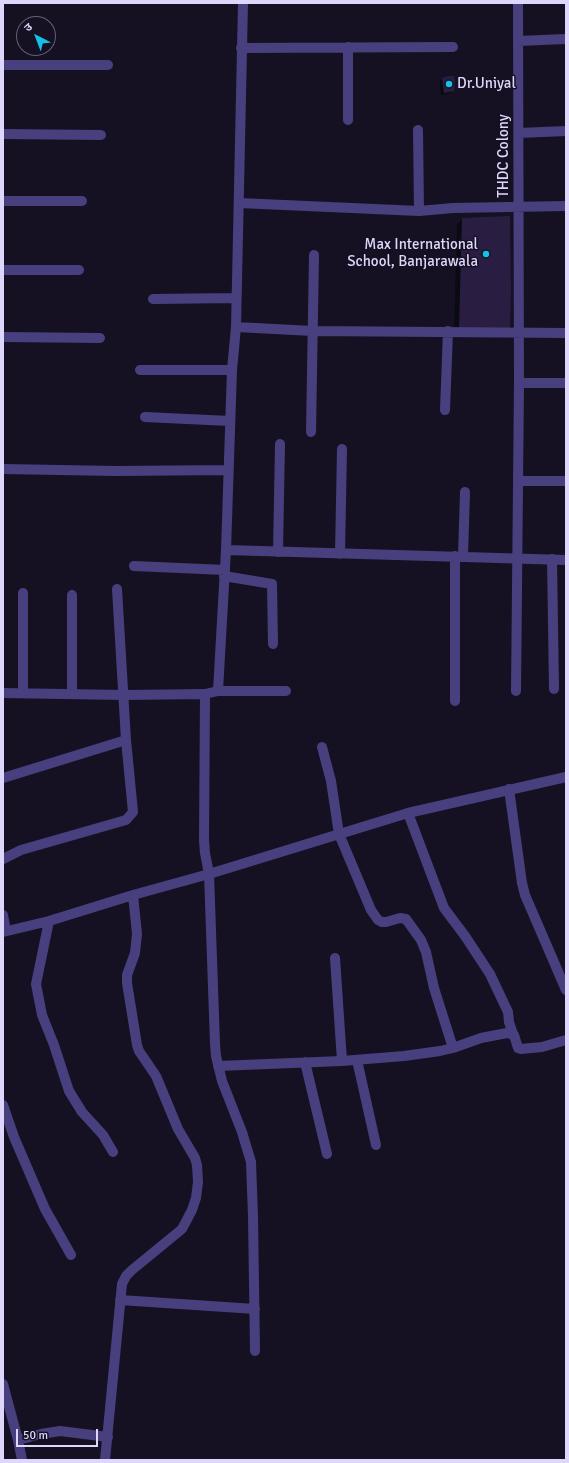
<!DOCTYPE html>
<meta charset="utf-8">
<style>
body{margin:0}
#map{position:relative;width:569px;height:1463px;overflow:hidden;background:#151123;font-family:Signika,"Noto Sans Devanagari",sans-serif}
canvas{display:block}
.frame{position:absolute;inset:0;border:4px solid #ded6fb;pointer-events:none}
.north{position:absolute;left:16px;top:16px;width:40px;height:40px;box-sizing:border-box;background:#151123;border:1px solid #656079;border-radius:50%;rotate:318deg;font-size:11px;font-weight:700;line-height:16px;text-align:center;color:#ded6fb}
.north::after{content:'';display:block;margin:auto;width:14px;height:18px;background:#16c1e8;clip-path:polygon(50% 0,100% 100%,50% 72%,0 100%)}
.scale{position:absolute;left:16px;top:1429px;width:82px;height:18px;box-sizing:border-box;border:2px solid #ded6fb;border-top:0;padding-left:5px;font-size:12px;line-height:14px;white-space:nowrap;color:#ded6fb;-webkit-text-stroke:3px #151123;paint-order:stroke}
</style>
<div id="map">
<canvas width="569" height="1463"></canvas>
<div class="frame"></div>
<div class="north">उ</div>
<div class="scale">50 m</div>
</div>
<script>
const ctx = document.querySelector('canvas').getContext('2d');
ctx.lineJoin = 'round';
function paint(path, color) { ctx.fillStyle = color; ctx.fill(path, 'evenodd'); }
const shape = rows => new Path2D(rows.map(r => 'M' + r).join(''));
function stroke(path, color, width, dash) { ctx.strokeStyle = color; ctx.lineWidth = width; ctx.lineCap = dash ? 'butt' : 'round'; ctx.setLineDash(dash || []); ctx.stroke(path); }
function label(font, color, halo, rows, align = 'center') {
  ctx.font = font + ' Signika,sans-serif'; ctx.lineWidth = 3; ctx.setLineDash([]); ctx.textBaseline = 'middle'; ctx.strokeStyle = halo; ctx.fillStyle = color; for (const [text, x, y, turn = 0] of rows) {
    ctx.save(); ctx.translate(x, y); ctx.rotate((+turn || 0) * Math.PI / 180); ctx.textAlign = isNaN(turn) ? turn : align; if (halo) ctx.strokeText(text, 0, 0); ctx.fillText(text, 0, 0); ctx.restore();
  }
}
paint(shape([
 [443,78,453,90,450,93,441,95,440,81],
 [462,219,510,290,454,333,457,225]
]), '#0007');
paint(shape([
 [449,76,454,76,455,82,454,91,444,93,442,78],
 [510,216,511,290,510,330,459,328,462,218]
]), '#291e42');
stroke(shape([
 [243,3,236,327,232,370,226,550,218,691,205,694,204,840,205,853,209,874,215,1044,216,1056,222,1081,242,1132,251,1162,253,1216,255,1351],
 [518,41,566,39],
 [241,48,453,47],
 [3,65,108,65],
 [348,120,348,47],
 [418,130,419,211],
 [519,133,566,131],
 [3,134,101,135],
 [3,201,82,201],
 [239,203,419,211,453,208,566,206],
 [3,270,79,270],
 [153,299,236,298],
 [236,327,313,331,566,333],
 [3,337,100,338],
 [140,370,232,370],
 [519,383,566,383],
 [445,410,448,331],
 [145,417,230,421],
 [311,432,314,255],
 [3,469,116,471,228,470],
 [518,481,566,481],
 [226,550,566,560],
 [278,552,280,444],
 [340,554,342,449],
 [455,556,455,701],
 [463,556,465,492],
 [552,559,554,689],
 [134,566,225,570],
 [224,576,272,584,273,644],
 [23,593,23,693],
 [72,595,72,694],
 [218,691,286,691],
 [516,691,519,383,518,3],
 [3,693,124,695,205,694],
 [322,747,331,781,339,834,371,910,378,920,382,922,386,922,400,918,406,919,421,940,426,952,434,988,453,1048],
 [3,778,126,740],
 [509,789,522,883,525,895,566,990],
 [408,813,444,908,465,936,490,974,508,1012,509,1022,513,1034],
 [3,859,21,850,126,820,133,812,126,740,117,589],
 [3,915,6,931],
 [49,921,36,984,42,1015,54,1045,69,1091,82,1112,103,1135,113,1152],
 [3,932,49,921,133,895,209,874,408,813,566,777],
 [335,958,342,1061],
 [357,1060,376,1145],
 [305,1062,327,1154],
 [218,1066,342,1061,404,1056,440,1051,453,1048,481,1038,507,1033,514,1035,518,1048,521,1049,542,1047,566,1040],
 [3,1105,14,1137,45,1209,71,1255],
 [120,1300,255,1309],
 [3,1384,18,1440,41,1434,60,1431,108,1437],
 [18,1440,22,1460],
 [105,1460,122,1284,126,1276,132,1270,182,1229,192,1210,196,1198,198,1182,197,1165,195,1158,178,1129,156,1076,139,1051,137,1045,127,983,127,975,135,953,137,934,133,895]
]), '#48407e', 10);
for (const [x, y, r, color] of [
 [449,84,4,"#16c1e8"],
 [486,254,4,"#16c1e8"]
]) { const dot = new Path2D(); dot.arc(x, y, r, 0, 2 * Math.PI); ctx.fillStyle = color; ctx.fill(dot); stroke(dot, '#151123', 1.5); }
label('15px', '#ded6fb', '#151123', [
 ["Dr.Uniyal",457,84],
 ["Max International",478,245,"right"],
 ["School, Banjarawala",478,262,"right"]
], 'left');
label('15px', '#ded6fb', '#151123', [
 ["THDC Colony",504,156,-90]
]);
</script>
